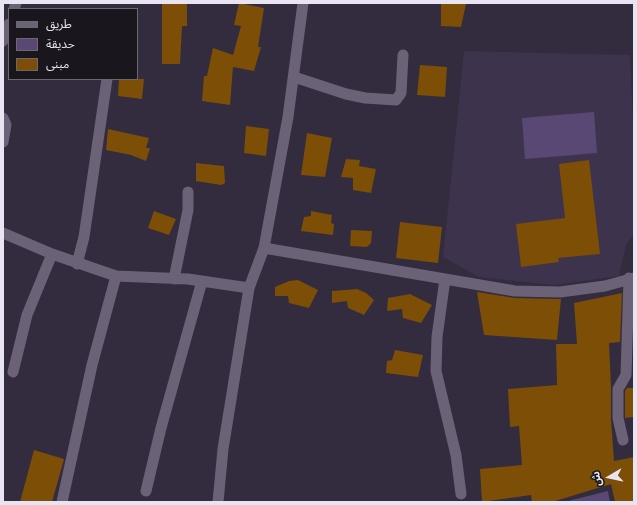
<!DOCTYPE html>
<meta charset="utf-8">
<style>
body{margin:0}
#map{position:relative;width:637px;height:505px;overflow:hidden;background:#332b3e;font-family:"Source Sans 3","Noto Sans Arabic",sans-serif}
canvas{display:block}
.frame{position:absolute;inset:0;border:4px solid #e9e4f1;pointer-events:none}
.legend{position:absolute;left:8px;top:8px;width:130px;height:72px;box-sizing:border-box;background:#19161e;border:1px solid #6c6872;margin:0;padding:5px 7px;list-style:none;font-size:12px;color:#e9e4f1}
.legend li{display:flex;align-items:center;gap:8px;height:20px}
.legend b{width:20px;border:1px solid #6c6872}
.north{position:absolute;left:589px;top:457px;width:40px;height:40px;-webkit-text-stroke:3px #19161e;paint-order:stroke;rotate:261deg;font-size:11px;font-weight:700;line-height:16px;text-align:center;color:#e9e4f1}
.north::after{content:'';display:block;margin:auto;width:14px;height:18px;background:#e9e4f1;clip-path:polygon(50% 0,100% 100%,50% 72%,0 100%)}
</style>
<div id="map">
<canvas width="637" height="505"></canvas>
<div class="frame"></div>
<ul class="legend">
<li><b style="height:5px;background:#6b6278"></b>طريق</li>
<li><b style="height:11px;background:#5a4874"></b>حديقة</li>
<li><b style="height:11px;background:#7c4e06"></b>مبنى</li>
</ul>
<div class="north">ش</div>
</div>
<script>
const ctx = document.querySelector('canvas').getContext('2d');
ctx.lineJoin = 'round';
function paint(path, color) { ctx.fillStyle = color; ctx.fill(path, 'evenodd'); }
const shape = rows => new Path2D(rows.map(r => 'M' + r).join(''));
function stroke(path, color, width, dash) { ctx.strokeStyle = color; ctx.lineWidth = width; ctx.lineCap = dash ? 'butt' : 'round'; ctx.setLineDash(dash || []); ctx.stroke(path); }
paint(shape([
 [464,51,630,55,634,146,634,233,626,245,619,276,553,285,479,277,443,257]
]), '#3d334c');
paint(shape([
 [594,112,597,153,525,159,522,118],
 [608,491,610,502,564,502]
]), '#5a4874');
paint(shape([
 [162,3,187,3,187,26,182,26,180,64,162,64],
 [239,3,264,8,258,47,261,47,254,71,233,67,230,105,202,101,204,76,207,76,213,48,233,55,241,26,234,25],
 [441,3,466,4,461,27,441,26],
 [420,65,447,67,445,97,417,95],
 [119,79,144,79,142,99,118,96],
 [246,126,269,129,266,156,244,153],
 [108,129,149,138,146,148,150,148,146,161,131,155,106,150],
 [307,133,332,138,325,177,301,175],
 [346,159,360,160,359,166,376,169,371,193,353,190,353,178,341,177],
 [589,160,600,254,558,258,559,262,521,267,516,224,565,218,559,164],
 [196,163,224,166,225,183,221,185,196,181],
 [154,211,176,219,169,235,148,228],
 [311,211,332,215,331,223,334,224,333,235,301,231,304,217,311,216],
 [400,222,442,227,438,263,396,258],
 [351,230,372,231,371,243,367,247,350,246],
 [298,280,318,290,309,308,289,303,288,296,275,296,275,287,289,281],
 [357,289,366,293,374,300,364,315,348,308,347,301,332,303,332,291],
 [477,292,515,298,561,299,557,340,484,335],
 [622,293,620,342,609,343,611,387,611,420,614,461,634,457,634,502,615,502,611,484,552,502,532,502,531,495,482,502,480,469,522,465,519,426,510,427,508,389,557,385,556,344,577,344,574,303],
 [410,294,432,305,421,323,403,318,402,309,387,311,388,298],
 [395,350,423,355,418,377,386,373,387,361,392,360],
 [627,388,634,388,634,417,625,418,625,391],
 [34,450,64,459,52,502,20,502]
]), '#7c4e06');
stroke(shape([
 [14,9,16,3],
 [3,41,9,24],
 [294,77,346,94,365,98,396,100,401,93,403,55],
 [3,118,6,125,3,142],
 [3,233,52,254,116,276,188,279,249,288],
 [264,248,515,291,560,292,605,286,634,278],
 [77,264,84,237,107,79],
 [174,279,188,210,188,192],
 [445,279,437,337,436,371,456,455,461,494],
 [13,372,27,315,52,254],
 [623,440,618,418,618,389,626,375,629,278],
 [146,491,161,428,202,281],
 [62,502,92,365,116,276],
 [218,502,223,449,249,288,264,248,288,117,303,3]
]), '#6b6278', 11);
</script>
